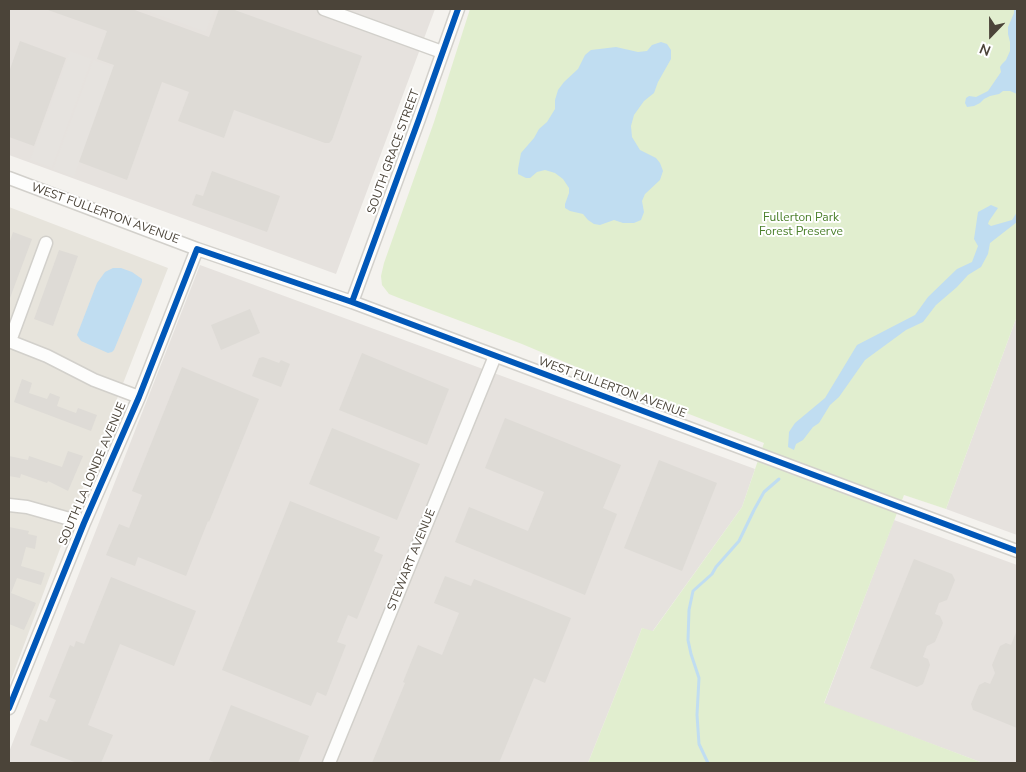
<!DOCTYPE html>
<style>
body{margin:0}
#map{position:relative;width:1026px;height:772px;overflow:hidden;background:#f4f2ee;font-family:"Nunito Sans",sans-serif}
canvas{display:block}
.frame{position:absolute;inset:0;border:10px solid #4b4439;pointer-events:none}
.north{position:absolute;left:966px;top:10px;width:50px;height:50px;-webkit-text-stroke:4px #fff;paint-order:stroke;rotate:202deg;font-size:14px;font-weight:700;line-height:20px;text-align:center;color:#4b4439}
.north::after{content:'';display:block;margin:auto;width:18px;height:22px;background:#4b4439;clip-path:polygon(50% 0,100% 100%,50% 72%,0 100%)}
</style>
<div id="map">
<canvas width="1026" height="772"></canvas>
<div class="frame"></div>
<div class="north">N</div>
</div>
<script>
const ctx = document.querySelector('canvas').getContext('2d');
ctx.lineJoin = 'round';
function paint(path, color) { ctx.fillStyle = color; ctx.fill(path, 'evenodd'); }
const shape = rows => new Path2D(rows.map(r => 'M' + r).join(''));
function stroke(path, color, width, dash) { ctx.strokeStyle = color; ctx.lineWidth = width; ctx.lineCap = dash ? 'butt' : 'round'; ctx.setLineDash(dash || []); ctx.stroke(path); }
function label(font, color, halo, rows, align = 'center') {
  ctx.font = font + ' "Nunito Sans",sans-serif'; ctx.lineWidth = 4; ctx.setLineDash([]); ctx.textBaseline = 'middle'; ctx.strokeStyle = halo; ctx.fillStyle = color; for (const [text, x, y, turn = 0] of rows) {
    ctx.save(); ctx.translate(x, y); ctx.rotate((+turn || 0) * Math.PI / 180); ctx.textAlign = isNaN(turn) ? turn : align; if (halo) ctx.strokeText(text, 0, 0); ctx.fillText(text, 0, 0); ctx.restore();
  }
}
paint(shape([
 [9,207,168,268,94,458,9,685]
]), '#e7e4dc');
paint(shape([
 [9,9,435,9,336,274,9,155],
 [200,265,755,469,742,507,652,632,642,628,588,763,9,763,9,752],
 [1017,316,1017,535,946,509],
 [894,520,1017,565,1017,763,983,763,824,704]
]), '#e6e2de');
paint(shape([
 [470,9,1017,9,1017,316,946,509,904,495,824,703,983,763,588,763,642,628,653,631,742,507,764,443,676,409,522,344,399,298,389,294,382,285,381,276,384,263,434,122]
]), '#e1eecf');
paint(shape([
 [142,9,214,9,206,32],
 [70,51,92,59,52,168,30,160],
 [93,60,114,67,74,177,53,169]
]), '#e6e3df');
paint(shape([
 [1014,9,1017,9,1017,94,1010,91,1003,91,999,94,990,96,984,99,980,103,974,106,967,107,965,103,966,98,969,96,976,97,988,91,1001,72,1000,67,1002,64,1006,60,1010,51,1010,42,1008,34,1008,27,1014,13],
 [661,42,667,44,671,50,671,59,658,82,654,93,644,101,634,115,631,126,632,137,640,150,656,158,660,163,663,171,660,180,645,194,642,201,644,212,641,220,634,223,623,223,614,220,600,225,594,224,588,220,583,214,570,211,565,208,565,204,569,193,569,188,563,179,555,173,545,170,537,172,530,178,526,178,518,174,518,169,521,153,534,138,539,129,547,122,555,109,555,100,558,90,564,82,578,69,585,55,591,50,616,47,638,52,647,51,652,45],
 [991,205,998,208,989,221,988,224,991,226,1012,220,1017,212,1017,222,990,243,988,254,981,267,968,275,957,287,936,305,923,322,906,330,865,360,839,397,830,405,819,423,813,427,803,440,796,444,794,450,788,447,789,432,795,423,825,398,857,345,915,315,928,297,957,269,972,262,978,246,974,239,978,212],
 [113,268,121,268,132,272,142,279,142,282,114,350,112,352,108,353,81,341,77,335,97,283,105,272]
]), '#c0ddf1');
stroke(shape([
 [708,763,699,744,697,715,699,678,691,654,688,640,689,610,693,591,712,574,716,567,739,541,754,510,764,492,779,479]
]), '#c0ddf1', 3);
paint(shape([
 [48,9,132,9,209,37,219,9,232,9,362,56,332,140,329,143,325,143,234,110,224,138,178,121,189,92,162,82,127,180,79,162,114,65,97,59,107,31,48,10],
 [20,41,66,58,34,146,9,137,9,72],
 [212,171,280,196,267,232,192,205,196,194,203,196],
 [13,232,32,239,10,298,9,244],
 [59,250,78,256,53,326,34,319],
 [250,309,260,333,221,350,211,325],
 [362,353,449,389,427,445,339,410],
 [263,357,279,363,281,360,290,364,281,387,252,376,259,358],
 [182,367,259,399,209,522,208,521,186,576,138,557,135,566,106,555,119,524,129,528,142,495,132,491],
 [22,379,32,383,29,393,47,399,50,393,60,397,57,406,76,413,78,408,97,415,91,431,14,402],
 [505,418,621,465,603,508,617,514,585,595,455,542,469,507,528,531,544,492,485,468],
 [332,428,420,464,397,520,309,484],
 [68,451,83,456,68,491,48,481,47,483,21,474,20,478,9,476,9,456,28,460,29,456,62,467],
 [659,460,717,483,682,571,624,548],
 [290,501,380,537,374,551,383,555,357,619,348,615,337,642,346,645,326,696,317,692,311,706,222,670],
 [9,527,29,531,28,534,37,536,35,549,26,547,21,566,45,573,41,585,17,578,11,593,36,603,24,630,9,624],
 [914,559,952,574,955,580,947,600,939,603,935,614,940,616,943,623,935,642,927,646,923,657,928,659,930,665,923,684,917,687,870,668],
 [445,576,471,586,474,579,571,618,545,683,534,678,499,763,372,763,405,683,403,682,418,645,442,655,459,613,434,603],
 [111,577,196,611,174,666,120,644,88,725,113,735,101,763,77,763,30,745,40,719,47,722,56,700,49,697,70,645,74,647,76,641,84,644],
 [1017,630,1017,728,973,710,971,704,979,685,985,682,990,684,995,673,992,665,1000,646,1006,643,1011,645],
 [231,705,309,736,298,763,216,763,209,760]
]), '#dedbd6');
const minor = shape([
 [324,9,442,52],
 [9,178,197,249,352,302,1017,551],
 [352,302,419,119,458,9],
 [9,341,47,356,94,380,139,397],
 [10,341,46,243],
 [9,505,27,507,84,523],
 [9,708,84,523,139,397,197,249],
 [329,763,495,356]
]);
stroke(minor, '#d2d0cb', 15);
stroke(minor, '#fdfdfc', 12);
stroke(shape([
 [352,302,419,119,458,9],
 [9,708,84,523,139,397,197,249,352,302,1017,551]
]), '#0057b8', 6);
label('12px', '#4b4439', '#fff', [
 ["SOUTH GRACE STREET",394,152,-70],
 ["WEST FULLERTON AVENUE",105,214,20],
 ["WEST FULLERTON AVENUE",612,388,20],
 ["SOUTH LA LONDE AVENUE",93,474,-67],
 ["STEWART AVENUE",412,560,-68]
]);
label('12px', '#4a7f2a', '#fff', [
 ["Fullerton Park",801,218],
 ["Forest Preserve",801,232]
]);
</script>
